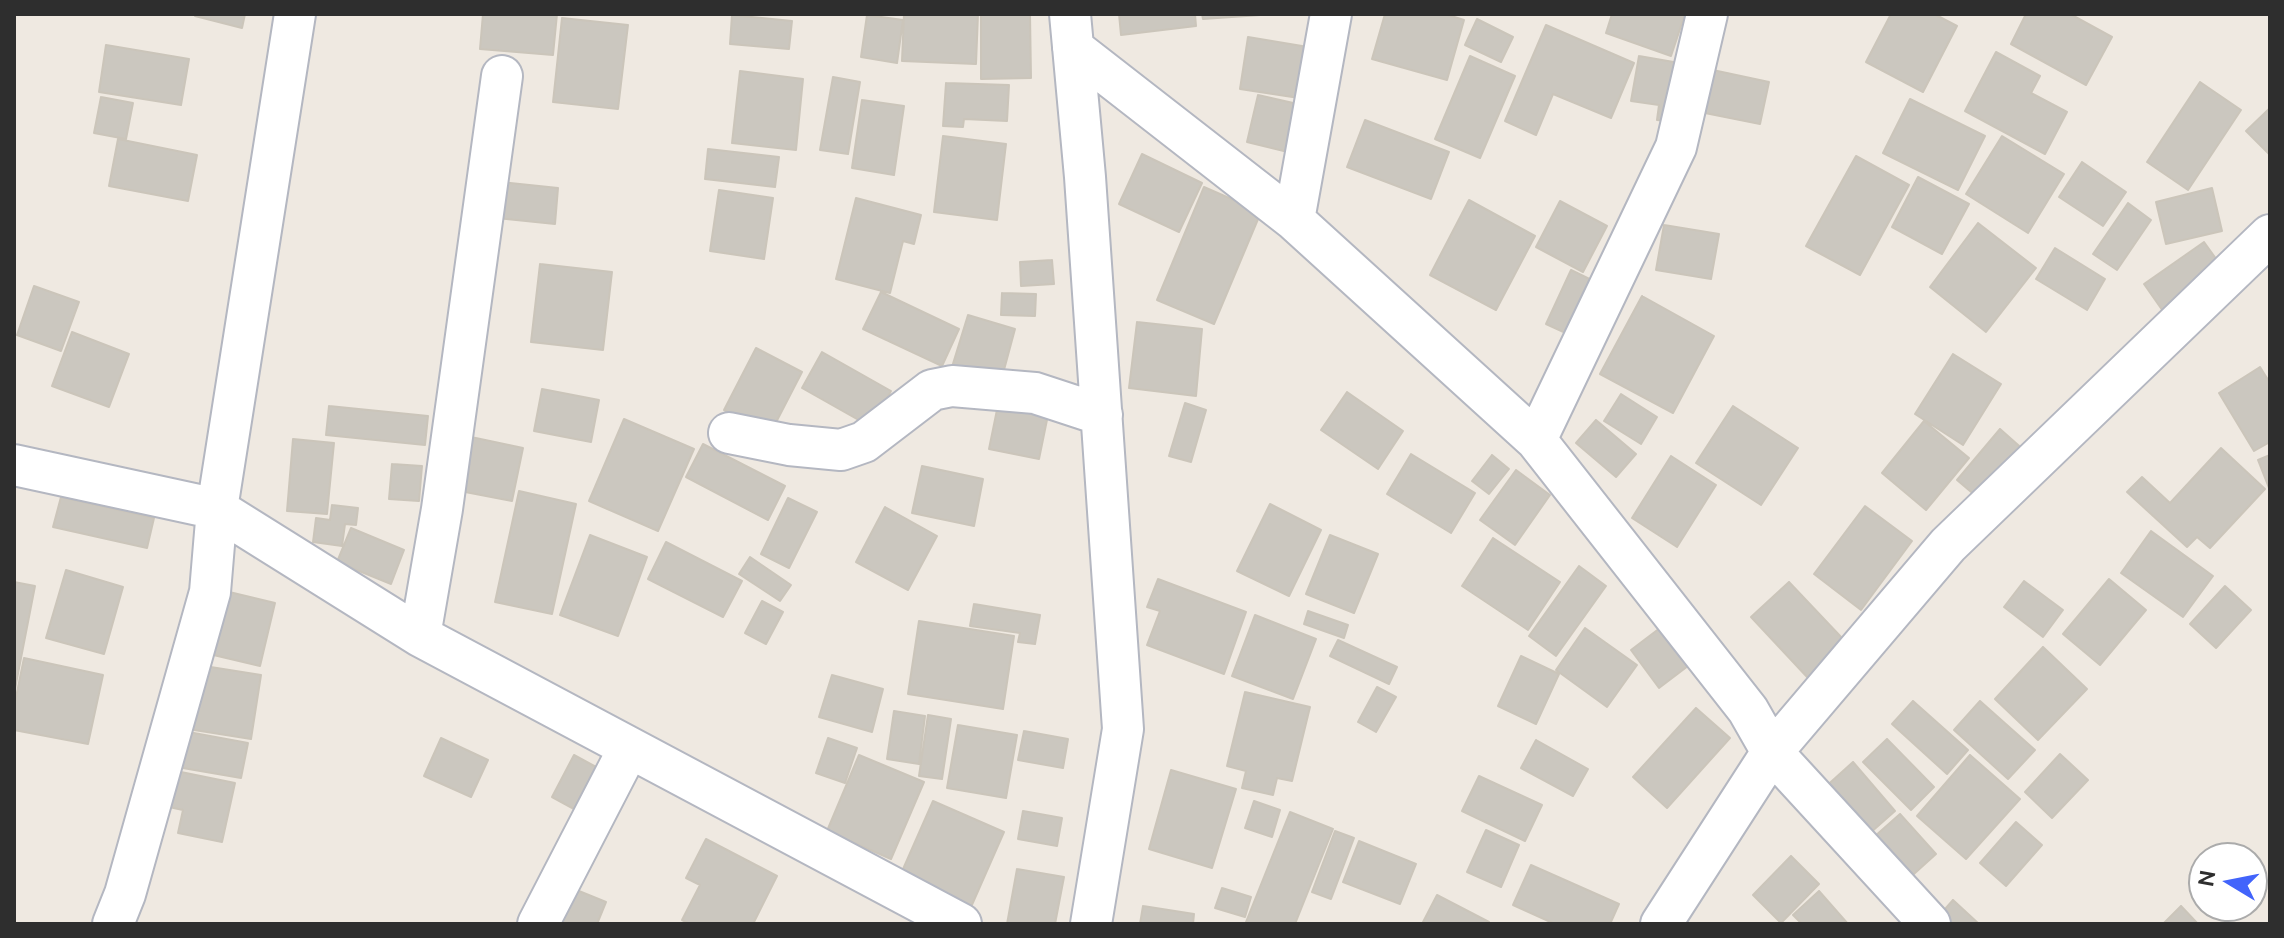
<!DOCTYPE html>
<style>
body{margin:0}
#map{position:relative;width:2284px;height:938px;overflow:hidden;background:#efe9e1;font-family:Ubuntu,sans-serif}
canvas{display:block}
.frame{position:absolute;inset:0;border:16px solid #2e2e2e;pointer-events:none}
.north{position:absolute;left:2188px;top:842px;width:80px;height:80px;box-sizing:border-box;background:#fff;border:2px solid #ababab;border-radius:50%;rotate:280deg;font-size:22px;font-weight:700;line-height:32px;text-align:center;color:#2e2e2e}
.north::after{content:'';display:block;margin:auto;width:28px;height:36px;background:#4264fb;clip-path:polygon(50% 0,100% 100%,50% 72%,0 100%)}
</style>
<div id="map">
<canvas width="2284" height="938"></canvas>
<div class="frame"></div>
<div class="north">N</div>
</div>
<script>
const ctx = document.querySelector('canvas').getContext('2d');
ctx.lineJoin = 'round';
function paint(path, color) { ctx.fillStyle = color; ctx.fill(path, 'evenodd'); }
const shape = rows => new Path2D(rows.map(r => 'M' + r).join(''));
function stroke(path, color, width, dash) { ctx.strokeStyle = color; ctx.lineWidth = width; ctx.lineCap = dash ? 'butt' : 'round'; ctx.setLineDash(dash || []); ctx.stroke(path); }
const building = shape([
 [196,14,245,14,242,28,195,16,196,14],
 [483,14,557,14,553,55,480,49,483,14],
 [904,14,978,14,976,64,902,61,904,14],
 [1030,14,1031,78,981,79,981,15,1030,14],
 [1119,14,1195,14,1196,26,1121,35,1119,14],
 [1202,14,1275,14,1203,19,1202,14],
 [1385,14,1445,14,1464,20,1447,80,1372,59,1385,14],
 [1612,14,1685,14,1671,56,1606,33,1612,14],
 [1891,14,1934,14,1957,26,1923,92,1866,62,1891,14],
 [2026,14,2070,14,2112,37,2086,85,2011,44,2026,14],
 [732,15,792,21,789,49,730,44,732,15],
 [867,15,903,20,897,63,861,57,867,15],
 [562,18,628,25,618,109,553,102,562,18],
 [1477,19,1513,37,1501,62,1465,45,1477,19],
 [1546,25,1634,63,1611,118,1553,94,1536,135,1505,121,1546,25],
 [1248,37,1308,47,1299,98,1240,89,1248,37],
 [106,45,189,59,181,105,99,92,106,45],
 [1996,52,2040,76,2031,93,2067,112,2045,154,1965,111,1996,52],
 [1470,56,1515,76,1480,158,1435,139,1470,56],
 [1639,56,1685,64,1675,122,1657,120,1659,105,1631,101,1639,56],
 [1694,66,1769,82,1760,124,1685,109,1694,66],
 [740,71,803,79,796,150,732,143,740,71],
 [833,77,860,82,848,154,820,150,833,77],
 [2200,82,2241,110,2188,190,2147,162,2200,82],
 [946,83,1009,85,1007,121,964,119,963,127,943,126,946,83],
 [1258,95,1302,105,1292,153,1247,142,1258,95],
 [101,97,133,103,126,139,94,133,101,97],
 [1910,99,1985,136,1958,190,1883,153,1910,99],
 [862,100,904,106,894,175,852,168,862,100],
 [2270,108,2270,155,2246,131,2270,108],
 [1365,120,1449,152,1431,199,1347,167,1365,120],
 [943,136,1006,144,997,220,934,212,943,136],
 [2002,136,2064,174,2028,233,1966,194,2002,136],
 [118,139,197,155,188,201,109,186,118,139],
 [708,149,779,157,775,187,705,179,708,149],
 [1142,154,1202,183,1179,232,1119,204,1142,154],
 [1856,156,1909,185,1860,275,1806,246,1856,156],
 [2082,162,2126,192,2103,226,2059,197,2082,162],
 [1918,177,1969,204,1942,254,1892,227,1918,177],
 [491,181,558,188,555,224,487,217,491,181],
 [1204,187,1261,212,1214,324,1157,300,1204,187],
 [2212,188,2222,231,2166,244,2156,202,2212,188],
 [719,190,773,198,764,259,710,251,719,190],
 [856,198,921,215,914,244,903,241,890,293,836,279,856,198],
 [1469,200,1535,236,1496,310,1430,275,1469,200],
 [1560,201,1607,226,1583,272,1536,247,1560,201],
 [2128,203,2151,220,2117,270,2093,254,2128,203],
 [1978,223,2036,268,1986,332,1930,287,1978,223],
 [1664,225,1719,234,1711,279,1656,270,1664,225],
 [2204,242,2232,281,2172,324,2144,284,2204,242],
 [2055,248,2105,279,2087,310,2036,279,2055,248],
 [1052,260,1054,284,1021,286,1020,262,1052,260],
 [540,264,612,272,603,350,531,342,540,264],
 [1571,270,1606,287,1581,340,1546,324,1571,270],
 [34,286,79,302,61,351,17,335,34,286],
 [881,292,959,329,942,366,863,329,881,292],
 [1002,293,1036,294,1035,316,1001,315,1002,293],
 [1642,296,1714,336,1673,413,1600,374,1642,296],
 [968,315,1015,329,1001,381,952,367,968,315],
 [1137,322,1202,329,1196,396,1129,388,1137,322],
 [72,332,129,354,109,407,52,386,72,332],
 [756,348,802,372,770,434,724,410,756,348],
 [822,352,891,391,871,427,802,388,822,352],
 [1953,354,2001,384,1963,445,1915,414,1953,354],
 [2260,367,2270,383,2270,442,2254,451,2219,393,2260,367],
 [542,389,599,400,591,442,534,431,542,389],
 [1347,392,1403,431,1378,469,1321,430,1347,392],
 [1621,394,1657,417,1641,444,1604,421,1621,394],
 [999,400,1049,410,1039,459,989,449,999,400],
 [1185,403,1206,410,1191,462,1169,456,1185,403],
 [329,406,428,416,425,445,326,435,329,406],
 [1733,406,1798,448,1761,505,1696,463,1733,406],
 [624,419,694,449,658,531,589,501,624,419],
 [1596,420,1636,454,1616,477,1576,443,1596,420],
 [1924,421,1969,458,1926,510,1882,473,1924,421],
 [2000,429,2026,452,1983,502,1957,480,2000,429],
 [471,437,523,448,512,501,460,491,471,437],
 [293,439,334,443,327,514,287,511,293,439],
 [703,444,785,486,768,520,686,477,703,444],
 [2221,448,2265,489,2210,548,2197,537,2187,547,2127,492,2142,477,2170,503,2221,448],
 [1411,454,1475,493,1451,533,1387,494,1411,454],
 [1492,455,1509,469,1489,494,1472,481,1492,455],
 [2270,455,2270,487,2269,488,2258,460,2270,455],
 [1671,456,1716,485,1677,547,1632,518,1671,456],
 [392,464,422,466,419,501,389,499,392,464],
 [922,466,983,479,974,526,912,513,922,466],
 [1516,470,1550,495,1515,545,1480,520,1516,470],
 [519,491,576,504,552,614,495,602,519,491],
 [61,497,154,518,147,548,53,527,61,497],
 [788,498,817,512,789,568,761,554,788,498],
 [1270,504,1321,530,1289,596,1237,571,1270,504],
 [332,505,358,508,356,525,345,524,342,546,313,542,316,518,330,520,332,505],
 [1865,506,1912,541,1861,610,1814,574,1865,506],
 [885,507,937,536,908,590,856,562,885,507],
 [351,528,404,550,391,584,337,562,351,528],
 [2151,531,2213,576,2183,617,2121,573,2151,531],
 [590,535,647,557,618,636,560,615,590,535],
 [1330,535,1378,554,1354,613,1306,594,1330,535],
 [1493,538,1560,582,1528,630,1462,586,1493,538],
 [666,542,742,581,723,617,648,579,666,542],
 [750,557,791,585,780,601,739,574,750,557],
 [1579,566,1606,586,1556,656,1529,636,1579,566],
 [66,570,123,587,104,654,46,638,66,570],
 [1158,579,1246,612,1224,674,1147,645,1160,611,1147,607,1158,579],
 [2109,579,2146,610,2100,665,2063,634,2109,579],
 [2024,581,2063,610,2043,637,2004,607,2024,581],
 [14,582,35,586,14,694,14,582],
 [1789,582,1860,657,1822,693,1751,617,1789,582],
 [2225,586,2251,610,2216,648,2190,624,2225,586],
 [221,590,275,603,260,666,205,653,221,590],
 [762,601,783,612,766,644,745,633,762,601],
 [974,604,1040,615,1035,644,1018,642,1020,633,970,626,974,604],
 [1308,611,1348,625,1344,638,1304,624,1308,611],
 [1255,615,1316,639,1293,699,1232,676,1255,615],
 [919,621,1014,636,1003,709,908,694,919,621],
 [1585,628,1637,665,1607,707,1556,670,1585,628],
 [1660,628,1688,666,1659,688,1631,650,1660,628],
 [1338,640,1397,667,1389,684,1330,656,1338,640],
 [2043,647,2087,689,2038,740,1995,699,2043,647],
 [1521,656,1559,674,1536,724,1498,706,1521,656],
 [24,658,103,675,88,744,14,730,14,707,24,658],
 [198,665,261,675,251,739,188,729,198,665],
 [832,675,883,689,872,732,819,717,832,675],
 [1377,687,1396,697,1376,732,1358,722,1377,687],
 [1245,692,1310,707,1292,781,1277,778,1273,795,1242,788,1246,771,1227,766,1245,692],
 [1913,701,1968,750,1947,774,1892,724,1913,701],
 [1980,701,2035,750,2008,779,1954,730,1980,701],
 [1696,708,1730,738,1667,808,1633,777,1696,708],
 [894,711,925,716,919,764,887,759,894,711],
 [928,715,951,719,942,779,919,776,928,715],
 [958,725,1017,735,1006,798,947,788,958,725],
 [183,731,248,743,241,778,177,767,183,731],
 [1024,731,1068,739,1063,768,1018,760,1024,731],
 [441,738,488,760,471,797,424,776,441,738],
 [828,738,857,748,845,783,816,773,828,738],
 [1887,739,1934,787,1911,810,1863,762,1887,739],
 [1536,740,1588,769,1573,796,1521,768,1536,740],
 [2060,754,2088,780,2052,818,2025,792,2060,754],
 [574,755,596,767,574,809,552,797,574,755],
 [859,755,924,782,891,859,827,831,859,755],
 [1970,755,2020,799,1966,859,1917,816,1970,755],
 [1853,762,1895,811,1844,856,1802,808,1853,762],
 [1171,770,1236,789,1212,868,1149,849,1171,770],
 [176,771,235,783,222,842,178,833,183,810,169,807,176,771],
 [1479,776,1542,805,1525,841,1462,811,1479,776],
 [933,801,1004,832,971,907,900,876,933,801],
 [1254,801,1280,810,1272,837,1245,828,1254,801],
 [1023,811,1062,818,1057,846,1018,839,1023,811],
 [1290,812,1333,829,1295,924,1252,924,1246,922,1290,812],
 [1900,814,1936,854,1884,901,1848,860,1900,814],
 [2016,822,2042,845,2006,886,1980,863,2016,822],
 [1486,830,1519,845,1501,887,1467,872,1486,830],
 [1335,831,1354,838,1331,899,1312,892,1335,831],
 [706,839,777,876,753,924,690,924,682,920,700,885,686,878,706,839],
 [1359,841,1416,864,1400,904,1343,882,1359,841],
 [1791,856,1819,884,1781,923,1753,895,1791,856],
 [1531,865,1619,904,1610,924,1555,924,1513,905,1531,865],
 [1017,869,1064,877,1055,924,1007,924,1017,869],
 [1222,888,1251,897,1245,917,1215,908,1222,888],
 [574,889,606,902,597,924,560,923,574,889],
 [1819,891,1848,924,1802,924,1793,915,1819,891],
 [1437,895,1489,922,1488,924,1422,924,1437,895],
 [1953,900,1979,924,1932,924,1953,900],
 [1143,906,1194,914,1193,924,1140,924,1143,906],
 [2181,906,2198,924,2163,924,2181,906]
]);
paint(building, '#cbc7bf');
stroke(building, '#cbc5ba', 2);
const minor = shape([
 [1070,14,1085,177,1123,729,1091,924],
 [1073,48,1294,220,1536,440,1748,710,1772,752,1930,924],
 [1294,220,1331,14],
 [729,433,789,445,841,450,864,442,932,390,952,386,1035,393,1102,415],
 [1536,440,1676,147,1707,14],
 [14,465,217,509,420,636,961,924],
 [420,636,442,509,502,76],
 [113,924,125,894,210,592,217,509,295,14],
 [538,924,629,748],
 [1661,924,1772,752,1948,545,2270,235]
]);
stroke(minor, '#b4b7c1', 44);
stroke(minor, '#fff', 40);
</script>
